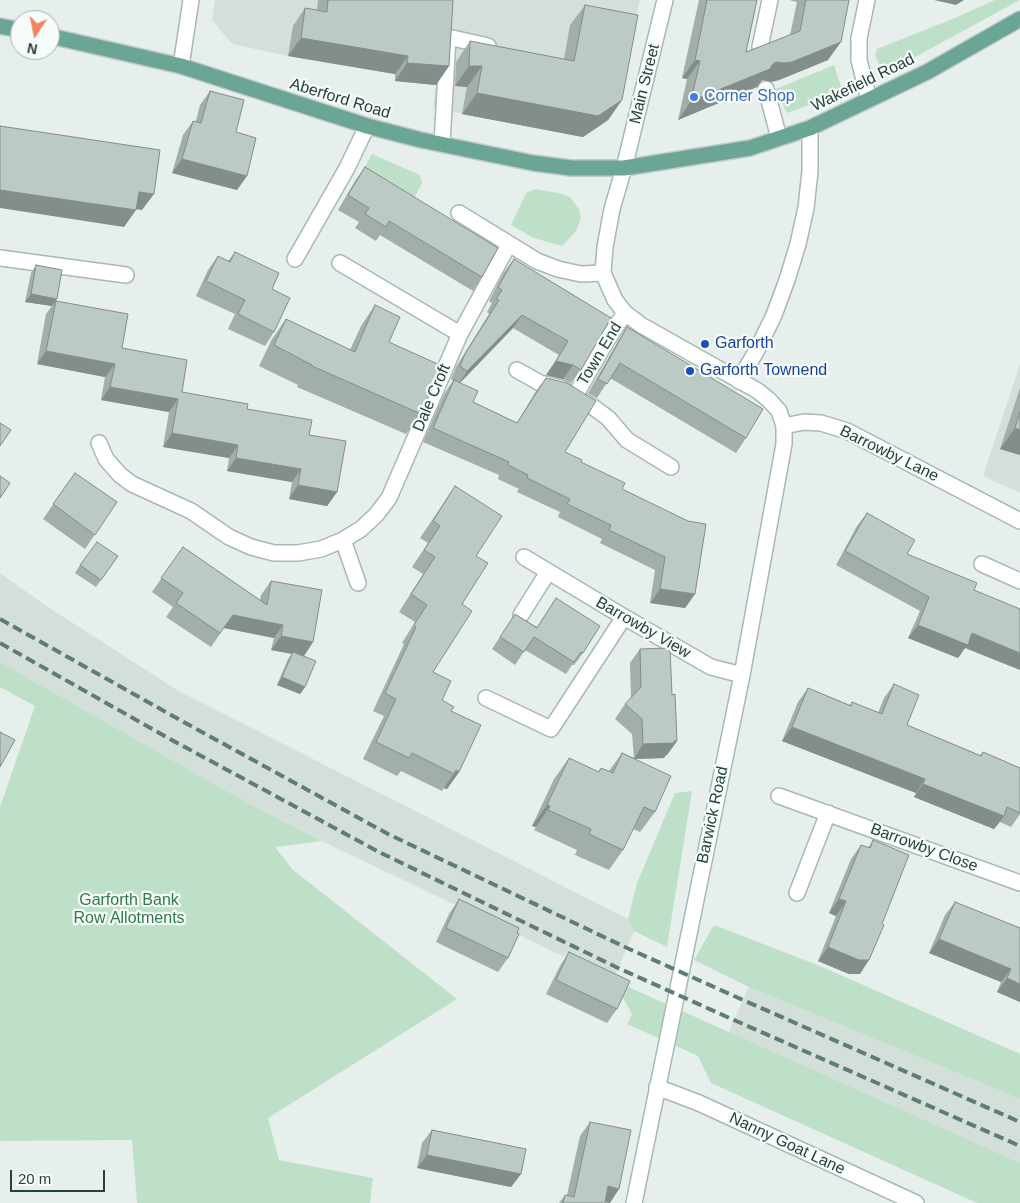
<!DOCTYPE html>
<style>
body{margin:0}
#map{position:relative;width:1020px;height:1203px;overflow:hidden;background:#e6efeb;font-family:Helvetica,sans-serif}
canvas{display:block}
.north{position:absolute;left:10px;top:10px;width:50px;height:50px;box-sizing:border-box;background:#f7fbf9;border:1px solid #a3b1ad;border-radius:50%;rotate:191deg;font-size:14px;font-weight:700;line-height:20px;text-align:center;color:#24423a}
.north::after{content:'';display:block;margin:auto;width:18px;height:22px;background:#f4845f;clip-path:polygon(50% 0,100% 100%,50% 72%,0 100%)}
.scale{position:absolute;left:10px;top:1170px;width:95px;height:22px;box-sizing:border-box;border:2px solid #24423a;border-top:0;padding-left:6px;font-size:15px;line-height:18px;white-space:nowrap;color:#24423a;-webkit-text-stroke:4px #f7fbf9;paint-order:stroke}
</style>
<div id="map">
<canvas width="1020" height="1203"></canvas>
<div class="north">N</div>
<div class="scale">20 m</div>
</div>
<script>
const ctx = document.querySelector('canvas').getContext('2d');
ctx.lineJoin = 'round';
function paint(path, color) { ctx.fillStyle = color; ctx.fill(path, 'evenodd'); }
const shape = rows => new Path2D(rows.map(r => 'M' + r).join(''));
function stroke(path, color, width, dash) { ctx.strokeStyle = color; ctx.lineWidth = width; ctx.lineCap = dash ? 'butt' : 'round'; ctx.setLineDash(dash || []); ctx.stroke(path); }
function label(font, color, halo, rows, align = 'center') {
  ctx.font = font + ' Helvetica,sans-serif'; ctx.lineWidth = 4.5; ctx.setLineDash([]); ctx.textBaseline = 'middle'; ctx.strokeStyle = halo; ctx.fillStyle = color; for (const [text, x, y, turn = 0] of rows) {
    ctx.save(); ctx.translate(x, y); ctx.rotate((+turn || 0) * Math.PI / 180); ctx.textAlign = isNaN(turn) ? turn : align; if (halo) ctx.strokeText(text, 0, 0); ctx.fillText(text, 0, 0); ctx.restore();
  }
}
paint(shape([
 [215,0,640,0,632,37,623,36,608,120,589,133,576,136,433,108,436,85,395,81,395,73,288,56,232,44,212,20],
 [1020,364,1020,493,983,476],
 [0,573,45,605,177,690,628,919,634,931,613,980,336,848,248,803,0,662],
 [749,987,1020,1099,1020,1163,728,1033]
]), '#d4dfda');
paint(shape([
 [995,0,1020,0,895,68,886,68,879,64,875,56,877,49,955,18],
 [834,65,841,87,837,95,787,113,776,89],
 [372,154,420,175,422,183,413,200,363,170],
 [535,189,563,194,570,197,579,209,581,217,579,224,576,231,562,246,534,238,511,225,526,193],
 [0,662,248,803,322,841,275,847,292,869,457,999,268,1118,279,1160,373,1178,370,1203,137,1203,132,1140,0,1141,0,807,35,706,0,687],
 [692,791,667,947,634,931,628,919,637,883,675,793],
 [714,925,820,966,1020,1054,1020,1099,749,987,694,960],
 [613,980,1020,1163,1020,1203,977,1203,711,1083,698,1056,627,1024,632,1014]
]), '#bfe0c8');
const lane = shape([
 [760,47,770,0],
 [766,89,779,138],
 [442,144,448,37,488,46],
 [0,258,126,275],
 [295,259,347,168,367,126],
 [340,263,460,334],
 [517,370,540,383,561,388,593,407,608,418,627,440,671,467],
 [739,381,758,348,774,315,787,280,798,244,806,208,810,171,810,128],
 [575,396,607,340,625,313],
 [982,564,1020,581]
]);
const street = shape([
 [867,0,859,38,859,60,869,100],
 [181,66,191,0],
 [459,213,537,261,558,269,581,274,603,273],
 [784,426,804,422,821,423,847,431,1020,521],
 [99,443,106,459,120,475,132,484,191,511,229,537,251,547,274,553,298,553,321,549,343,540,361,529,376,515,389,498,460,334,509,244],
 [343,540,358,583],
 [524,557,624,617,711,667,742,675],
 [521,615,548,572],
 [486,698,551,729,624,617],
 [779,796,1020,883],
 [797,893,828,813],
 [657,1087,699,1103,916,1203]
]);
const secondary = shape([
 [634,1203,742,675,784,444,784,426,779,411,769,400,758,391,641,325,625,313,615,300,603,273,605,247,612,209,624,168,665,0]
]);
const primary = shape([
 [0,26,20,30],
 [50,36,181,66,367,126,421,140,533,163,571,168,624,168,750,148,810,128,927,72,1020,19]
]);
stroke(lane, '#a8b8b2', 18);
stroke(street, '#a8b8b2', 18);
stroke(secondary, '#a4bbb3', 18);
stroke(primary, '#c2cac8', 18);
stroke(lane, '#fff', 15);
stroke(street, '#fff', 15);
stroke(secondary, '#fff', 15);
stroke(primary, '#6aa596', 15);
stroke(shape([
 [0,619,180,720,388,834,627,948,743,1000,1020,1122],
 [0,643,170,739,379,852,618,968,734,1020,1020,1146]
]), '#5f7d75', 4, [10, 5]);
paint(shape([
 [318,0,453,0,449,66,436,85,395,81,395,74,288,56,293,26,305,8,317,10],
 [699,0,757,0,746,52,790,35,797,2,789,0,849,0,828,60,779,80,771,82,763,80,761,81,757,87,678,120,687,79,682,78],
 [585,5,622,100,608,120,583,137,462,114,467,87,455,86,456,62,470,41,564,59,570,25],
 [210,91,236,132,237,190,172,173,183,135,193,121,196,121,200,105],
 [365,167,482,277,473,291,380,235,376,241,355,228,359,222,338,210,355,181],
 [235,252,272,289,274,332,265,346,228,329,235,314,196,296,208,270,218,256,228,261],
 [514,259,611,318,581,370,571,383,563,379,546,375,559,355,513,328,460,383,473,402,517,423,536,391,546,378,565,452,622,489,695,594,685,608,650,603,655,570,600,543,602,539,558,517,560,512,517,492,519,489,498,479,499,475,423,442,444,394,453,381,451,379,456,367,489,314,487,312,492,303,489,301,504,272],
 [36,265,56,301,182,392,247,409,309,435,337,492,327,506,289,499,292,482,227,471,229,458,163,447,169,412,101,400,105,377,37,364,46,314,52,306,25,302,31,273],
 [375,305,389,342,421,414,406,434,297,387,298,385,259,366,272,339,286,319,350,350,361,326],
 [627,327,746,438,736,453,610,378,597,398,588,393,618,341],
 [1020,388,1020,455,1000,449],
 [75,473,117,502,85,549,43,519],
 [455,486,476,556,462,604,433,672,442,700,451,711,459,772,447,789,444,788,442,791,401,771,397,776,363,759,384,716,373,711,404,644,402,643,415,622,399,612,423,574,412,567,428,543,420,538],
 [867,513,907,554,974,590,965,648,958,658,908,638,920,611,836,565,857,526],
 [183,547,260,600,261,595,271,581,313,642,304,656,301,655,305,687,300,694,277,685,288,659,292,654,271,650,274,638,224,628,211,647,166,617,173,607,152,592],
 [118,556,96,587,75,573,80,565],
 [556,598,583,653,574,665,572,665,566,674,525,650,515,665,492,649,515,614,537,627],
 [640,649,672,695,677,741,667,755,666,755,664,758,634,759,655,812,640,832,633,829,623,850,609,870,575,855,577,850,534,830,536,827,532,826,554,779,569,758,598,772,601,768,609,771,622,753,634,758,632,734,615,719,625,704,631,698,630,663],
 [894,684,907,725,980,755,983,752,1020,768,1020,814,1011,827,1000,822,994,829,914,797,916,793,782,741,798,702,808,688,850,705,852,702,878,713,884,698],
 [873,840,882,924,860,974,849,974,818,961,836,916,829,913,851,859,861,845,868,848],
 [459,899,508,958,498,972,436,942,449,914],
 [955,902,1020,928,1020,1002,997,992,1001,982,929,953,945,915],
 [569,952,617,1009,607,1023,546,994,560,966],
 [590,1122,610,1203,605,1202,605,1203,559,1203,565,1195,567,1195,580,1136],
 [432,1130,521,1174,511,1187,417,1168,422,1143]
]), '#a1aea9');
paint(shape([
 [934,0,964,0,956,5],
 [301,38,408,56,395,74,288,56],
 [841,42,828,60,779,80,771,82,763,80,761,81,757,87,678,120,691,101,776,62],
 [695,60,700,61,687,79,682,78],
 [407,63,449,66,436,85,395,81],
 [469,66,482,66,467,87,455,86],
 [477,93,622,100,608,120,583,137,462,114],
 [182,159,247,176,237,190,172,173],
 [0,190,136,210,124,227,0,208],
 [139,192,154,194,142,210,127,208],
 [31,294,57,299,52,306,25,302],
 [522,315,513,328,458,385,467,371],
 [46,351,115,364,105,377,37,364],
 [556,361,573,365,563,379,546,375],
 [110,387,178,399,169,412,101,400],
 [1015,428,1020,430,1020,455,1000,449],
 [172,433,238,445,229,458,163,447],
 [236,458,301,469,292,482,227,471],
 [298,485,337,492,327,506,289,499],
 [660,589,695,594,685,608,650,603],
 [233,615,283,625,274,638,224,628],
 [918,625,972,633,1020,653,1020,670,965,648,958,658,908,638],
 [281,636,313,642,304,656,271,650],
 [282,677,305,687,300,694,277,685],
 [792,727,925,779,916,793,782,741],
 [674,741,677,741,667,755,666,755,664,758,634,759,643,744],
 [456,770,459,772,447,789,444,788],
 [923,784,1004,816,994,829,914,797],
 [547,805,550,806,536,827,532,826],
 [839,899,846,901,836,916,829,913],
 [939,939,1011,969,1001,982,929,953],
 [828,947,869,960,860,974,849,974,818,961],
 [1007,978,1020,984,1020,1002,997,992],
 [427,1155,521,1174,511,1187,417,1168],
 [608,1186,619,1189,610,1203,598,1201]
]), '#838d89');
const building = shape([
 [328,0,453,0,449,66,407,63,408,56,301,38,305,8,327,12,328,0],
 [707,0,757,0,746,52,800,31,806,0,849,0,841,42,792,62,784,63,776,62,772,65,770,69,691,101,700,61,695,60,707,0],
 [585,5,638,15,622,100,598,116,477,93,482,66,469,66,470,41,574,61,585,5],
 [210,91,244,100,236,132,256,138,247,176,182,159,193,121,201,123,210,91],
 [0,126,160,150,154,194,139,192,136,210,0,190,0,126],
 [365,167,498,248,482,277,389,221,386,227,365,214,369,208,348,195,365,167],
 [235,252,279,273,272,289,290,298,274,332,238,314,245,300,206,281,218,256,230,262,235,252],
 [514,259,611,318,581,370,573,365,556,361,568,341,522,315,467,371,460,366,465,354,499,300,496,299,502,290,498,287,514,259],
 [36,265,62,270,57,299,31,294,36,265],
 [56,301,128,314,122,348,187,360,182,392,248,404,247,409,312,420,309,435,346,441,337,492,298,485,301,469,236,458,238,445,172,433,178,399,110,387,115,364,46,351,56,301],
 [375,305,400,317,389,342,442,366,421,414,312,366,312,365,274,345,286,319,355,352,375,305],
 [627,327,763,409,746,438,620,363,607,384,598,379,627,327],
 [546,378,567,383,596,401,565,452,582,460,581,462,625,483,622,489,688,521,706,524,695,594,660,589,665,557,609,530,611,525,567,504,570,499,527,478,528,475,508,465,509,462,433,428,454,380,478,391,473,402,517,423,546,378],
 [1020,412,1020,430,1015,428,1020,412],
 [0,423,11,430,0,446,0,423],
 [75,473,117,502,95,535,53,504,75,473],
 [0,476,10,483,0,498,0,476],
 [455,486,502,516,476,556,488,563,462,604,472,611,433,672,451,681,442,700,454,707,451,711,481,725,459,772,456,770,454,774,412,753,409,758,376,742,396,699,385,693,416,627,414,625,427,605,411,594,435,557,424,550,440,526,433,521,455,486],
 [867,513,915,540,907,554,977,583,974,590,1020,609,1020,653,972,633,968,645,918,625,929,597,845,551,867,513],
 [97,542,118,556,101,580,80,565,97,542],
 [183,547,267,605,271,581,322,590,313,642,281,636,283,625,233,615,220,633,176,603,183,593,161,578,183,547],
 [556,598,600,626,583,653,581,652,574,662,534,637,524,652,500,637,515,614,537,628,556,598],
 [670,648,672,695,675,694,677,741,674,741,674,743,643,744,642,719,625,704,641,687,640,649,670,648],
 [293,652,316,661,305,687,282,677,293,652],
 [894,684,919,695,907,725,981,756,983,752,1020,768,1020,813,1007,807,1004,816,923,784,925,779,792,727,808,688,851,706,852,702,882,714,894,684],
 [0,732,15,740,0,767,0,732],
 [622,753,671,776,655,812,644,807,623,850,589,834,591,829,548,810,550,806,547,805,569,758,599,772,601,768,613,773,622,753],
 [873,840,909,855,882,924,884,925,869,960,859,960,828,947,846,901,839,899,861,845,870,848,873,840],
 [459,899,519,928,517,933,519,934,508,958,446,928,459,899],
 [955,902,1020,928,1020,984,1007,978,1011,969,939,939,955,902],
 [569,952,630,981,617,1009,556,980,569,952],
 [590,1122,631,1130,619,1189,608,1186,605,1203,563,1203,565,1195,574,1197,590,1122],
 [432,1130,526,1149,521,1174,427,1155,432,1130]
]);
paint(building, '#bbcac4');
stroke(building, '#838d89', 1);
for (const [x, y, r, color] of [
 [694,97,5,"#3f7fe0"],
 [705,344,5,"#1a4fb4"],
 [690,371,5,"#1a4fb4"]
]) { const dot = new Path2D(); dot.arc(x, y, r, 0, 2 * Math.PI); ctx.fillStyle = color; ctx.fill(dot); stroke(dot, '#f7fbf9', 2); }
label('16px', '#24423a', '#f7fbf9', [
 ["Wakefield Road",863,83,-26],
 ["Main Street",645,84,-76],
 ["Aberford Road",340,99,17],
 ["Town End",600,354,-59],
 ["Dale Croft",432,398,-67],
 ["Barrowby Lane",889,454,26],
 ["Barrowby View",643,628,30],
 ["Barwick Road",713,815,-78],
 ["Barrowby Close",924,848,20],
 ["Nanny Goat Lane",787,1144,25]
]);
label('16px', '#366cbe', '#f7fbf9', [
 ["Corner Shop",704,97]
], 'left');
label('16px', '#164399', '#f7fbf9', [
 ["Garforth",715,344],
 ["Garforth Townend",700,371]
], 'left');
label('16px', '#2d7a4b', '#f7fbf9', [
 ["Garforth Bank",129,901],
 ["Row Allotments",129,919]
]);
</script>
